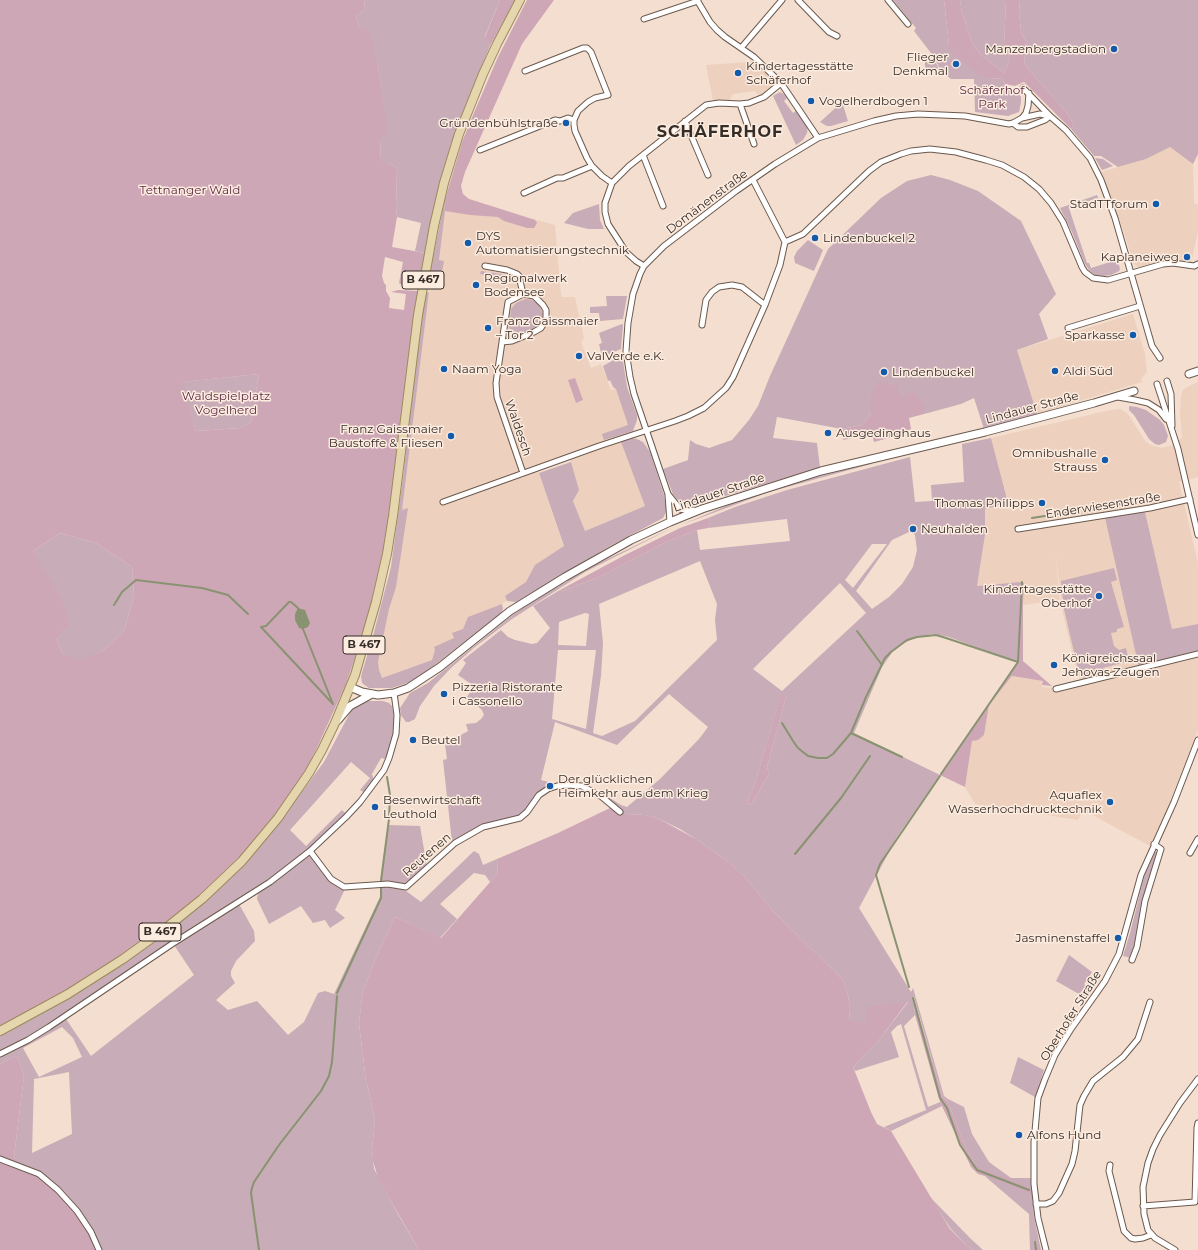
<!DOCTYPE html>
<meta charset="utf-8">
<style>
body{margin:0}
canvas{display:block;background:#f3decf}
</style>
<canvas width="1198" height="1250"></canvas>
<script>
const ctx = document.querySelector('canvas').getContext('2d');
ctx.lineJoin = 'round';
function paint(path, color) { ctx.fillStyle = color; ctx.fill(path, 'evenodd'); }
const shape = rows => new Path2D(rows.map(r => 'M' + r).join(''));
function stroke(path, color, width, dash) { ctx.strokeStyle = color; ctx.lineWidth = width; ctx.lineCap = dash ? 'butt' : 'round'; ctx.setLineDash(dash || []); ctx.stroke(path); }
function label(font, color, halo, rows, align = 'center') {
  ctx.font = font + ' Montserrat,sans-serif'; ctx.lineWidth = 3; ctx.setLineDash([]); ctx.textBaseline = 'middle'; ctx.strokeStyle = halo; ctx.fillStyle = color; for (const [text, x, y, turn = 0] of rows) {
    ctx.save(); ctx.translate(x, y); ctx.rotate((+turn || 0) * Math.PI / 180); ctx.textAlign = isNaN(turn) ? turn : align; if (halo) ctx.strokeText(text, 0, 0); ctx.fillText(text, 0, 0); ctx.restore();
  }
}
paint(shape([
 [753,60,778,84,761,98,755,91,733,94,729,101,713,101,706,65,748,62],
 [1170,147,1193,164,1194,203,1198,205,1198,231,1191,263,1175,261,1159,263,1139,268,1134,264,1119,218,1101,172,1146,159],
 [465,196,469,199,530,218,555,225,561,295,562,297,575,297,584,338,581,342,591,368,601,364,611,390,616,389,631,432,587,448,589,452,621,442,645,506,585,531,573,501,571,462,568,457,537,468,569,562,518,592,502,604,482,612,454,638,435,650,432,660,377,680,373,667,401,510,429,292,443,212],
 [1133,314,1145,354,1147,372,1141,379,1142,382,1037,414,1017,350],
 [1198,382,1198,477,1179,482,1198,563,1198,624,1172,629,1145,512,1141,509,1104,514,1139,668,1081,682,1075,664,1063,614,1055,548,1060,600,1023,605,1024,583,977,586,985,535,985,509,1008,503,991,438,1110,410,1120,409,1128,414,1146,442,1151,445,1161,448,1175,445,1182,437,1180,414,1181,396,1183,390,1187,387],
 [1198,657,1198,730,1165,814,1150,846,1083,810,1078,820,975,804,965,787,972,741,984,735,989,705,1012,676,1043,681,1042,687,1055,688,1135,672]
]), '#edd1be');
paint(shape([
 [364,0,500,0,485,36,490,46,465,107,440,183,425,253,415,251,421,223,397,217,396,208,397,168,390,164,381,162,380,139,382,98,378,66,359,28,356,16,365,9],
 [893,0,944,0,949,45,990,78,1002,79,1007,88,1018,93,1021,97,1021,102,1019,112,1008,116,975,112,974,79,951,79,941,71,934,57,914,31,916,28],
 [960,0,1006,0,1004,45,1010,59,1004,73,980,54,972,43,962,13],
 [1020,0,1198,0,1198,154,1193,164,1170,147,1146,159,1118,167,1101,156,1094,156,1071,129,1074,125,1067,113,1025,65,1024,54,1026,42,1021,32,1019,11],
 [925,61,935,61,939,69,925,69],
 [780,92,784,94,787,98,784,101,793,113,797,110,808,125,807,133,803,140,796,145,773,96],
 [842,102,848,121,831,126,827,126,820,122],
 [1095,158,1103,159,1113,166,1102,170],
 [931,175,950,180,978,191,1021,221,1056,294,1039,314,1048,339,1017,350,1037,414,984,429,974,398,961,404,924,414,924,406,900,398,871,395,871,414,862,425,842,429,777,417,773,438,817,443,820,468,701,503,687,504,677,499,673,494,663,469,688,460,690,440,696,444,709,448,732,440,749,420,758,406,770,376,828,249,881,198,907,181],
 [1097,195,1100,203,1099,203,1097,198,1069,208,1087,263,1089,263,1091,268,1117,260,1117,258,1120,269,1119,271,1111,275,1103,276,1095,275,1089,270,1084,262,1072,232,1060,208],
 [444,203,445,211,439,260,444,261,439,289,427,287],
 [599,204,600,220,604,229,588,229,564,223,573,213],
 [808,240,823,250,814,271,795,263,794,257,797,251],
 [481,271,513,276,516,278,502,277,500,280,498,280,498,277,480,274],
 [429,292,402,510,408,508,396,587,389,609,378,662,379,670,382,678,432,660,435,650,434,647,454,638,452,633,463,629,468,617,502,604,503,609,501,613,422,675,407,683,392,688,369,688,362,683,361,676,373,636,391,567,403,477,417,351,426,293],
 [606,296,627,296,623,319,600,321,599,313,590,313,590,307,607,306],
 [525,299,532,300,539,305,543,314,543,320,533,329,520,335,516,335,509,328,511,309,516,303],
 [622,324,623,325,621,349,602,357,599,344,602,343,599,333],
 [622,355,627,387,637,415,637,420,633,431,604,440,602,434,628,425,616,389,613,387,610,380,608,381,603,366],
 [259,374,251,422,241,428,196,431,181,382],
 [1129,406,1137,407,1146,410,1160,420,1164,425,1168,436,1166,442,1159,445,1155,444,1149,439,1134,415,1129,410],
 [632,438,637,439,643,442,650,452,664,495,666,506,666,512,663,518,612,545,516,602,507,601,505,596,526,582,535,565,564,546,539,473,571,462,579,490,573,501,585,531,645,506,621,442],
 [991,438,1008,503,985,509,985,535,977,586,1021,582,1018,661,992,653,949,637,933,634,917,637,902,644,893,651,882,667,854,733,940,775,897,837,859,908,911,992,913,988,944,1096,948,1099,964,1107,972,1134,989,1162,1011,1178,1031,1178,1034,1217,1041,1250,1030,1250,1029,1214,987,1178,973,1161,965,1146,948,1102,943,1097,941,1091,914,997,913,996,915,1015,904,1026,928,1107,940,1102,942,1106,891,1131,884,1127,926,1110,901,1024,897,1026,891,1032,899,1057,855,1071,853,1067,879,1040,908,1002,866,1021,849,1021,850,1008,848,995,843,980,774,912,744,876,731,864,696,839,680,829,659,819,646,815,626,814,620,812,606,798,610,798,621,805,627,807,660,779,699,739,708,727,669,694,617,745,555,722,541,780,553,783,554,786,548,788,523,815,496,822,452,842,443,760,447,759,445,744,468,731,466,724,476,723,481,719,484,715,482,710,467,697,474,686,458,675,466,663,463,660,501,630,508,637,515,640,532,644,537,643,550,628,533,606,560,590,562,591,599,577,666,542,697,530,700,550,790,541,787,519,708,528,710,523,708,518,735,507,787,490,910,457,915,502,932,501,931,485,964,482,962,444],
 [911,531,915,535,917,550,913,567,902,584,889,597,872,609,856,591,892,540],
 [872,544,887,544,853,588,845,580],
 [700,561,717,604,715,620,717,640,635,721,602,736,593,733,601,676,603,643,599,604],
 [840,583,866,613,782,691,753,669],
 [585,613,589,614,586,646,558,645,559,622],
 [558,650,596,650,586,729,552,719],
 [782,692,786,697,767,767,769,774,751,805,747,803,755,783],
 [871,463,871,464,769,492,681,525,738,501,786,485],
 [1145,512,1172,629,1198,624,1198,653,1139,668,1105,518],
 [676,526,585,572,512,619,475,647,451,668,434,686,420,706,415,719,409,722,406,722,403,718,401,715,400,708,410,693,428,683,514,614,543,595,599,563],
 [60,533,96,543,132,567,134,596,124,631,103,651,80,660,62,653,56,638,33,551],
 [1114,568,1117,580,1111,582,1124,627,1117,629,1117,632,1111,633,1114,646,1119,650,1126,648,1129,661,1103,668,1104,673,1083,678,1077,665,1064,609,1061,581],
 [365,701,383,701,389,703,392,706,395,724,391,748,386,759,381,758,372,774,374,781,365,793,360,790,370,778,351,762,290,830,306,846,342,810,346,814,309,849,281,871,184,933,118,978,37,1031,0,1052,0,1035,71,997,125,962,168,931,197,909,229,880,277,825,324,762,352,709],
 [388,825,420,826,427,867,407,884,380,882],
 [474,851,479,854,483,865,497,859,498,873,490,882,485,875,474,873,440,904,457,919,440,938,395,917,375,960,363,991,359,1023,366,1081,369,1092,375,1120,372,1149,374,1169,398,1214,419,1250,100,1250,14,1157,24,1076,17,1056,0,1064,0,1058,21,1047,66,1019,91,1056,194,975,174,945,239,904,254,931,255,941,236,961,231,971,231,976,235,983,216,1000,228,1010,257,1001,288,1035,304,1022,318,993,325,991,334,994,380,897,381,885,402,888,421,902],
 [62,1027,73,1038,82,1057,39,1077,23,1048],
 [69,1072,72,1134,32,1153,34,1079],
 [1155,852,1157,853,1158,855,1149,877,1144,898,1138,936,1131,958,1123,956,1130,933,1144,877],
 [308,856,312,856,329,878,346,887,335,910,345,918,330,928,325,920,313,923,301,906,269,924,257,899,258,893,284,875],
 [1069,955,1092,972,1084,984,1091,990,1086,998,1056,981],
 [1018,1057,1044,1070,1035,1097,1010,1083],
 [929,1196,970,1238,983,1250,972,1250,966,1245,951,1229]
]), '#c8acb7');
paint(shape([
 [0,0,364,0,365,9,356,16,359,28,368,29,370,32,378,66,387,131,380,139,381,161,390,164,397,168,396,208,397,217,392,247,425,253,419,287,400,284,399,283,403,262,385,257,382,276,384,283,386,285,386,291,390,298,389,308,404,310,406,294,391,292,398,290,418,291,387,536,380,571,363,633,346,684,316,750,300,780,273,818,255,840,239,858,200,896,141,942,91,975,43,1004,0,1027],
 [259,374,251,422,241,428,196,431,182,382],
 [60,533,96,543,132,567,134,596,124,631,103,651,80,659,62,653,56,638,68,626,65,605,33,551],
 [500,0,515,0,490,46,485,37],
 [527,0,554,0,522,44,465,172,461,186,463,194,469,199,535,220,537,223,534,228,527,228,504,221,498,217,470,215,445,211,444,203,462,142,473,115,498,57],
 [944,0,960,0,962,13,972,43,980,54,1004,73,1010,59,1004,45,1006,0,1020,0,1019,11,1021,32,1026,42,1024,54,1025,65,1067,113,1074,125,1071,129,1024,82,1015,86,1005,84,1002,79,990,78,980,75,952,53,949,45],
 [575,378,583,400,576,403,568,380],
 [879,381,897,387,900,398,913,392,924,406,924,414,909,418,911,429,892,437,874,442,872,434,843,440,842,429,862,425,871,414,871,395],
 [708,518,710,523,708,528,697,530,666,542,599,577,562,591,560,590,625,555,680,528],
 [1021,582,1024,583,1023,605,1023,661,1052,686,1042,685,1043,681,1012,676,989,705,984,735,978,740,972,741,965,787,940,775,1018,661],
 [782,691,786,697,767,767,769,774,751,805,747,803,755,783],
 [612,807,626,814,646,815,659,819,696,839,731,864,744,876,774,912,843,980,848,995,850,1008,849,1021,866,1021,867,1007,908,1001,879,1040,853,1067,871,1112,877,1124,891,1131,950,1229,966,1245,972,1250,419,1250,378,1178,373,1161,372,1149,375,1120,369,1092,366,1081,359,1023,363,991,375,960,395,917,441,938,498,873,497,859,558,833],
 [913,995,941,1091,943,1097,948,1102,965,1146,973,1161,980,1168,1031,1188,1032,1194,995,1179,978,1174,971,1167,940,1102,915,1015],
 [17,1056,24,1076,14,1157,28,1171,39,1176,58,1191,76,1212,90,1232,98,1250,0,1250,0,1064]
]), '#cea7b7');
paint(shape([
 [298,608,305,610,310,623,308,627,303,629,299,628,295,620,295,614]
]), '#899371');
stroke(shape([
 [1092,509,1132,502],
 [1032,518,1070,512],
 [289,602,291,602,298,608,303,629,333,704,261,627,266,626,289,602],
 [114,605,122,592,136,580,202,588,228,595,248,614],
 [857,631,882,665],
 [782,723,793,741,798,748,808,756,818,758,827,758,833,754,851,733,866,697,885,658,891,652,907,640,917,637,936,635,946,638,1018,662],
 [851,733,902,757],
 [941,774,1018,662,1022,582],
 [795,854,841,798,870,756],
 [381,881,389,819,390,795,387,777],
 [909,987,876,875,880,864,940,776],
 [337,993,381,898,381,888],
 [913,998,940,1098,947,1108,960,1145,977,1170,1029,1190],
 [1035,1242,1036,1250],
 [259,1250,251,1193,252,1188,254,1182,279,1145,321,1091,329,1076,332,1062,337,996]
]), '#899371', 2);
const pedestrian = shape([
 [1088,989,1089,990]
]);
const minor = shape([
 [697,0,710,22,717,30,725,37,754,57,781,83,818,138],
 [798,0,829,32,837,36],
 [888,0,908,24],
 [644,19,698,1],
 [741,48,782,0],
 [525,71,583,48,587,48,591,52,608,95,595,98,588,102,578,111,574,120,574,125,575,131,587,158,592,166,602,176,612,183],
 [1023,88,1050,116,1066,130,1090,158,1101,180,1115,218,1152,346,1160,358],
 [740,104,754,144],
 [1022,118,1040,114,1049,116],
 [685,121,708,175],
 [1013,123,1018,127,1027,127,1045,120,1050,116],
 [480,150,555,120,560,121,568,118,574,120],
 [643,155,663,206],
 [753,180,785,242],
 [524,193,557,178,563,178,592,166],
 [485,266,507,270,517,274,519,276,523,294],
 [644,266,636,261,626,252,608,224,605,212,605,203,612,183,629,166,706,105,719,103,740,104,749,103,764,97,781,83],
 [523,294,534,296,543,305,546,310,546,320,541,328,534,332,512,341,502,342,508,302,523,294],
 [702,325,706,300,712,292,719,287,732,285,742,287,765,305],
 [1068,328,1140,306],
 [502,342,496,383,497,397,523,473],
 [1167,381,1171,394,1172,426],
 [1157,384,1178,449,1198,535],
 [1118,397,1135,400,1148,403,1159,410,1166,419],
 [668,495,670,522],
 [443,502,599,446,675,421,688,416,704,408,726,388,733,377,765,305,780,265,785,242,803,234,869,171,881,162,901,154,911,151,930,149,956,152,986,160,1002,165,1024,177,1039,189,1051,203,1063,222,1082,267,1085,272,1093,278,1108,280,1163,264,1173,263,1194,266,1198,264],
 [694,510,689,511,680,509,668,494,634,394,630,377,626,351,628,323,633,294,640,274,644,266,664,246,736,191,775,164,818,138,874,121,896,116,918,114,965,116,1009,124,1013,123,1022,118,1026,113,1028,106,1029,93],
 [1018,529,1150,508,1190,499],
 [1056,689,1198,654],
 [310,851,331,879,344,887,388,884,406,887,455,843,483,827,520,818,527,812,539,795,548,789,557,786,567,785,582,786,602,797,620,812],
 [1190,853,1198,839],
 [1132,960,1137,947,1145,901,1161,849,1154,844],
 [0,1054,28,1040,49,1027,172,944,270,882,310,851,346,817,360,802,384,770,389,758,396,734,397,715,394,693],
 [0,1159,39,1174,58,1190,77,1211,91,1232,99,1250],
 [1110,1165,1109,1171,1124,1231,1131,1238,1135,1239,1143,1238,1151,1235],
 [1036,1204,1046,1204,1053,1201,1059,1193,1072,1164,1075,1151,1080,1105,1084,1096,1093,1081,1123,1057,1138,1039,1150,1002],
 [1143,1206,1195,1202,1197,1128,1198,1123],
 [1046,1250,1038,1218,1034,1184,1034,1142,1038,1098,1045,1079,1055,1055,1071,1029,1105,981,1119,954,1141,875,1174,802,1198,740],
 [1175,1250,1155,1238,1148,1230,1144,1214,1143,1187,1148,1163,1153,1149,1160,1135,1180,1103,1198,1079]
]);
const secondary = shape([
 [1189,374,1198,371],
 [350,687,362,692,378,695,394,693,408,688,440,667,510,611,565,577,631,540,670,522,702,509,821,471,985,432,1094,403,1134,391],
 [338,720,350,706,372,694]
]);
const primary = shape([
 [0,1031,68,994,123,959,166,928,202,899,242,861,278,818,309,773,322,750,335,723,355,675,376,602,387,554,393,516,418,315,434,226,444,183,459,134,483,74,497,44,520,0]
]);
stroke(pedestrian, '#6b594d', 5.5);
stroke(minor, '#6b594d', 7);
stroke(secondary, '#6b594d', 9);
stroke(primary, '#9c895c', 10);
stroke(pedestrian, '#fff', 3.5);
stroke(minor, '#fff', 5);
stroke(secondary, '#fff', 7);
stroke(primary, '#e5d6ae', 8);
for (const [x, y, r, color] of [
 [1114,49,4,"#135baa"],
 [956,64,4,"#135baa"],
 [738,73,4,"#135baa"],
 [811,101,4,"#135baa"],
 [566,123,4,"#135baa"],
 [1156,204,4,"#135baa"],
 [815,238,4,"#135baa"],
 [468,243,4,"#135baa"],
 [1187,257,4,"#135baa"],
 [476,285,4,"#135baa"],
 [488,328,4,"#135baa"],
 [1133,335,4,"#135baa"],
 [579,356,4,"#135baa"],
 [444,369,4,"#135baa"],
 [1055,371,4,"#135baa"],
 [884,372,4,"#135baa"],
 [828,433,4,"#135baa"],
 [451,436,4,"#135baa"],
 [1105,460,4,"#135baa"],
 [1042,503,4,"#135baa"],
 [913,529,4,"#135baa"],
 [1099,596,4,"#135baa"],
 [1054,665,4,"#135baa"],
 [444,694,4,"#135baa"],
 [413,740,4,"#135baa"],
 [550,786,4,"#135baa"],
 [1110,802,4,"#135baa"],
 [375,807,4,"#135baa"],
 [1118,938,4,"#135baa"],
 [1019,1135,4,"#135baa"]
]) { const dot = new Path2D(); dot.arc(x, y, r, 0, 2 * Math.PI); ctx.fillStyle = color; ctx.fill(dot); stroke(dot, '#fdece0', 1.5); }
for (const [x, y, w] of [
 [423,280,42],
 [364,645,42],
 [160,932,42]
]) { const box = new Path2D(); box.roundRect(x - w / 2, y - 9, w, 18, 3); ctx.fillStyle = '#fdece0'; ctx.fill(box); stroke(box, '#352d27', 1); }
label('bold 11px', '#352d27', null, [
 ["B 467",423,280],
 ["B 467",364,645],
 ["B 467",160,932]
]);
label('12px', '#352d27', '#fdece0', [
 ["Manzenbergstadion",1106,49,"right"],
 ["Flieger",948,57,"right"],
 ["Denkmal",948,71,"right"],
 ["Kindertagesstätte",746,66],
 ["Schäferhof",746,80],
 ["Vogelherdbogen 1",819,101],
 ["Gründenbühlstraße",558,123,"right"],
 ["StadTTforum",1148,204,"right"],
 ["DYS",476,236],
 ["Automatisierungstechnik",476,250],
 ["Lindenbuckel 2",823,238],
 ["Kaplaneiweg",1179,257,"right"],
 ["Regionalwerk",484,278],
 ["Bodensee",484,292],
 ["Franz Gaissmaier",496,321],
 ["– Tor 2",496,335],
 ["Sparkasse",1125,335,"right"],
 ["ValVerde e.K.",587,356],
 ["Naam Yoga",452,369],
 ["Aldi Süd",1063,371],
 ["Lindenbuckel",892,372],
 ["Franz Gaissmaier",443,429,"right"],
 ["Baustoffe & Fliesen",443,443,"right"],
 ["Ausgedinghaus",836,433],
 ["Omnibushalle",1097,453,"right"],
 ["Strauss",1097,467,"right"],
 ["Thomas Philipps",1034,503,"right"],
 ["Neuhalden",921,529],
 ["Kindertagesstätte",1091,589,"right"],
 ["Oberhof",1091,603,"right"],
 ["Königreichssaal",1062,658],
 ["Jehovas Zeugen",1062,672],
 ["Pizzeria Ristorante",452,687],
 ["i Cassonello",452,701],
 ["Beutel",421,740],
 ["Der glücklichen",558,779],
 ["Heimkehr aus dem Krieg",558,793],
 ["Aquaflex",1102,795,"right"],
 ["Wasserhochdrucktechnik",1102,809,"right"],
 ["Besenwirtschaft",383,800],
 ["Leuthold",383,814],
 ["Jasminenstaffel",1110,938,"right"],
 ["Alfons Hund",1027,1135]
], 'left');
label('12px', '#5d2a42', '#fdece0', [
 ["Schäferhof",992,90],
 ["Park",992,104],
 ["Tettnanger Wald",190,190],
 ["Waldspielplatz",226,396],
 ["Vogelherd",226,410]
]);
label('12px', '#352d27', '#fdece0', [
 ["Domänenstraße",707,202,-37],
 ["Lindauer Straße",1032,408,-15],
 ["Waldesch",518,428,71],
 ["Lindauer Straße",719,493,-19],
 ["Enderwiesenstraße",1103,506,-9],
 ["Reutenen",427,855,-41],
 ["Oberhofer Straße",1071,1016,-58]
]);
ctx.letterSpacing = '1px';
label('bold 16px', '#352d27', '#fdece0', [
 ["SCHÄFERHOF",720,132]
]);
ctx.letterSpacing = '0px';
</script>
